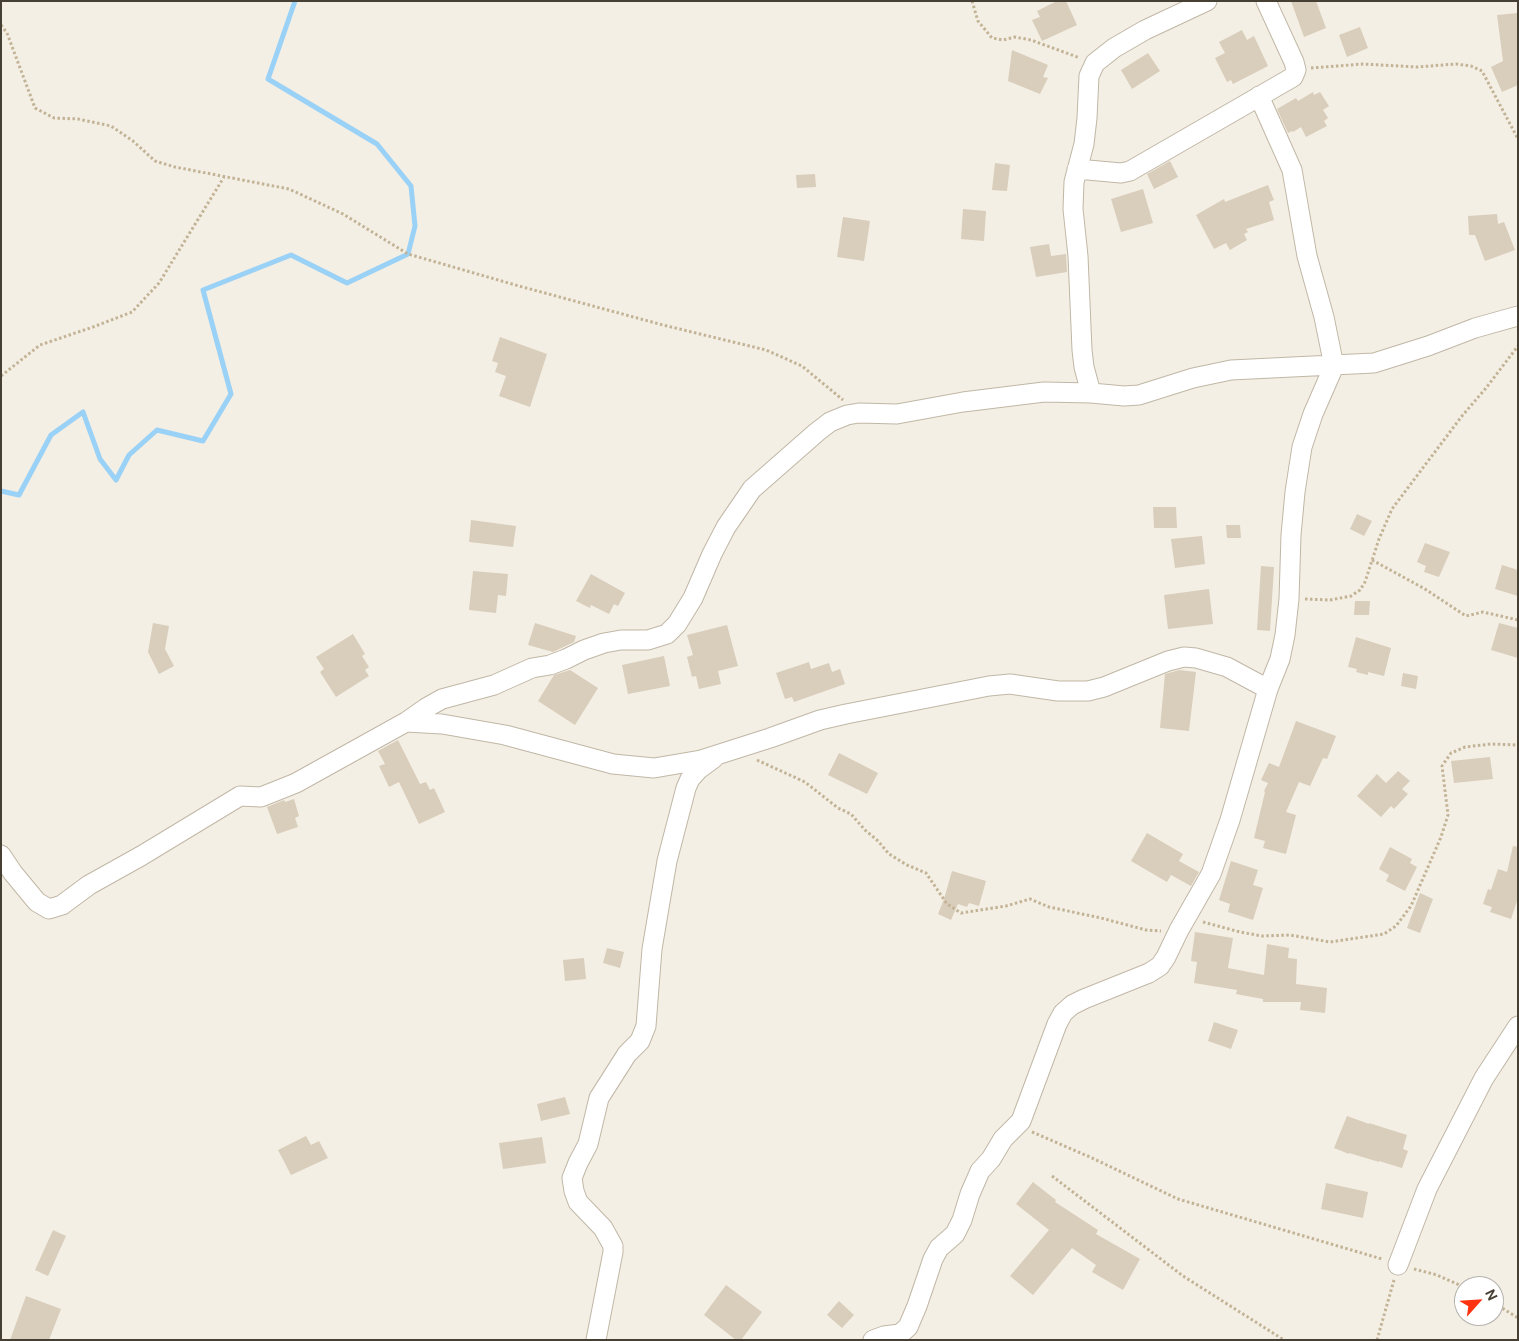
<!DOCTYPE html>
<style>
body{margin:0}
#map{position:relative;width:1519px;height:1341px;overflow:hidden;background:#f4efe4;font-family:"DM Sans",sans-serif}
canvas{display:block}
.frame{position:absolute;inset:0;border:2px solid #463f33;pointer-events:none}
.north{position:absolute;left:1454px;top:1276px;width:50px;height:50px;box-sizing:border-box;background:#fff;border:1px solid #b5b2ad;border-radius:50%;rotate:64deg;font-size:14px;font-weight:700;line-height:20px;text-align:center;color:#463f33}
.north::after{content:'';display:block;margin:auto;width:18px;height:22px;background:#ff330f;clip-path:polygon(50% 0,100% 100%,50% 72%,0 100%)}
</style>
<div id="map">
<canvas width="1519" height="1341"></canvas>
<div class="frame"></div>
<div class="north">N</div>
</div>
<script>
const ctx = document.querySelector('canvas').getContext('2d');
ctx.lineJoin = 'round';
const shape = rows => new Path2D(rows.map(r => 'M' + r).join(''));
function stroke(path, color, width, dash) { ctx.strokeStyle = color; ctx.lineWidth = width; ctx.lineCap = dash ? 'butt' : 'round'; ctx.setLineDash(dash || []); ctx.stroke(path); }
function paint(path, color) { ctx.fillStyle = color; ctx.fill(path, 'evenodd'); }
stroke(shape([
 [1,491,19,495,51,435,83,412,100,459,116,480,129,455,157,430,203,441,231,394,203,290,291,255,347,283,408,254,415,226,411,186,377,144,268,79,295,1]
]), '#9ad1f6', 5);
paint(shape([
 [1057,1,1066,1,1077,25,1042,41,1032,20,1040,17,1037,11],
 [1291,1,1316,1,1326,28,1304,37],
 [1518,13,1518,85,1502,92,1491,67,1503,61,1497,15],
 [1360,27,1368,48,1347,57,1339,35],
 [1242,30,1247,40,1254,36,1268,66,1233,84,1231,80,1227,82,1215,58,1225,53,1219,42],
 [1012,50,1048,65,1043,77,1048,78,1040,94,1008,81],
 [1148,53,1160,71,1132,89,1121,70],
 [1313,92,1314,95,1320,92,1329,106,1323,110,1328,118,1324,121,1327,126,1306,137,1301,127,1293,132,1292,131,1288,133,1277,109,1296,98,1298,101],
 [1170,161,1178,177,1154,189,1147,174],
 [995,163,1010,165,1007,191,992,190],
 [815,174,816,187,797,188,796,175],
 [1268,185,1274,200,1269,202,1274,220,1246,229,1248,232,1244,234,1247,240,1230,250,1226,243,1214,249,1196,215,1224,199,1225,202],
 [1143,189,1153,223,1121,232,1111,199],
 [963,209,986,211,984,241,961,239],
 [1497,214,1498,224,1504,222,1515,250,1485,261,1475,235,1469,235,1468,216],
 [843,217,870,221,864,261,837,257],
 [1049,244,1051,256,1066,254,1067,272,1036,277,1030,247],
 [500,337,547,354,530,407,499,396,506,376,495,372,498,363,492,361],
 [1153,507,1176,507,1177,528,1154,528],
 [1357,514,1372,521,1364,536,1350,529],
 [471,520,516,526,513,547,469,542],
 [1226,525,1240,525,1241,538,1227,538],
 [1202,536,1205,564,1175,568,1171,539],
 [1425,543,1450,552,1439,577,1424,572,1426,566,1417,562],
 [1502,565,1518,570,1518,596,1495,589],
 [1261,566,1274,567,1270,631,1257,630],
 [473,571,508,574,506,596,498,595,496,613,469,610],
 [591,574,625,593,618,606,614,604,609,614,591,605,590,608,576,601],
 [1209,589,1213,624,1168,629,1164,595],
 [1355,601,1370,601,1369,615,1354,615],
 [153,623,169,626,165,649,174,666,159,674,148,652],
 [535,623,576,636,574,642,553,652,528,645],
 [1499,623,1518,628,1518,658,1491,650],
 [727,625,738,666,718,671,721,684,699,689,696,676,692,677,687,657,693,655,687,635],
 [353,634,365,654,362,656,369,667,365,670,369,676,336,697,320,672,324,669,316,657],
 [1356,637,1391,648,1384,676,1368,672,1368,675,1356,672,1357,669,1348,667],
 [664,656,670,686,628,694,622,665],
 [809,662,811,669,829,663,832,672,840,669,845,684,794,702,792,697,785,699,776,673],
 [570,670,598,688,575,725,538,701,554,675],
 [1179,670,1196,672,1189,731,1160,728,1165,674],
 [1403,673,1418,676,1416,689,1401,686],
 [1296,721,1336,736,1327,759,1323,758,1310,786,1299,782,1286,812,1296,815,1286,854,1263,848,1265,841,1254,838,1265,792,1264,791,1268,783,1261,780,1269,763,1279,767],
 [398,740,420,784,426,782,430,790,434,788,445,812,419,824,399,782,389,787,379,766,385,764,378,751],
 [839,753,878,773,867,794,828,775],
 [1490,757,1493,779,1454,783,1451,761],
 [1398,771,1410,781,1402,789,1408,794,1394,809,1391,806,1381,817,1357,796,1377,774,1386,783],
 [294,799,299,816,295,818,298,827,277,834,267,807,284,800,285,802],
 [1147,833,1183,854,1179,861,1199,872,1191,886,1171,875,1167,882,1131,861],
 [1513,846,1518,847,1518,898,1511,919,1490,912,1492,907,1483,904,1488,889,1491,890,1498,869,1507,872],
 [1390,847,1412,859,1410,863,1417,867,1405,891,1386,881,1389,875,1379,869],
 [1231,861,1258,870,1253,885,1263,888,1253,920,1228,912,1230,904,1219,900],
 [952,871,986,881,979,906,969,903,967,907,958,904,951,920,938,914,944,899],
 [1420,893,1433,899,1420,933,1407,928],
 [1195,932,1233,938,1228,968,1264,975,1267,944,1289,948,1288,958,1297,959,1296,984,1327,988,1325,1013,1300,1010,1301,1002,1263,1002,1263,999,1236,994,1237,990,1194,983,1197,962,1191,961],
 [607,948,624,952,620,968,603,963],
 [584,958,586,979,565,981,563,960],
 [1214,1022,1238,1030,1231,1049,1208,1041],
 [565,1097,570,1114,541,1121,537,1104],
 [1347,1116,1369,1124,1369,1123,1407,1135,1403,1149,1408,1151,1402,1168,1379,1161,1379,1162,1349,1153,1349,1154,1334,1148],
 [306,1136,311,1145,319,1141,328,1158,291,1175,278,1150],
 [542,1137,546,1163,503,1169,499,1143],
 [1033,1182,1056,1200,1055,1202,1098,1230,1096,1234,1140,1259,1123,1290,1092,1272,1096,1265,1072,1248,1033,1295,1010,1276,1049,1230,1016,1204],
 [1326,1183,1368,1192,1363,1218,1321,1209],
 [53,1230,66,1236,48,1276,35,1270],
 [726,1285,762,1312,741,1340,736,1340,704,1315],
 [26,1296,61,1309,49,1340,10,1340],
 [839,1301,854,1315,842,1328,827,1315]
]), '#d9cdbb');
const street = shape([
 [1077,169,1121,173,1130,171,1293,77,1296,70,1294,62,1266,1],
 [1091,393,1084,367,1082,350,1078,256,1073,209,1074,182,1084,144,1087,118,1089,76,1095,63,1114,48,1145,30,1207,1],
 [406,722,426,708,442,699,494,685,532,668,550,665,566,659,584,650,604,643,621,640,648,640,667,634,677,624,693,598,712,554,726,527,752,489,817,432,830,422,847,415,859,413,897,414,963,402,1044,392,1091,393,1124,396,1139,395,1193,378,1231,370,1374,363,1428,346,1475,328,1518,316],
 [1,855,13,873,37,902,49,909,62,905,89,885,141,856,240,796,261,797,296,783,406,722,442,724,505,735,613,764,654,768,701,760,770,738,820,720,846,714,989,686,1010,684,1058,691,1088,691,1104,687,1168,661,1184,657,1196,658,1227,667,1268,689],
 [1398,1265,1427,1189,1484,1078,1518,1026],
 [596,1340,613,1252,613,1246,603,1228,578,1202,574,1191,572,1178,578,1163,588,1144,599,1098,627,1054,640,1041,646,1026,652,949,667,861,686,788,690,779,699,769,714,758],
 [873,1340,884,1336,900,1334,908,1327,917,1306,933,1259,939,1248,955,1234,962,1220,970,1194,980,1171,991,1159,1003,1139,1021,1121,1057,1024,1063,1013,1072,1005,1084,999,1149,973,1160,966,1166,957,1179,930,1211,874,1230,820,1268,689,1280,659,1285,635,1289,599,1291,535,1295,492,1302,447,1313,414,1334,366,1324,317,1307,256,1292,170,1259,96]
]);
stroke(street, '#c0b7a6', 21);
stroke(shape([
 [972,1,978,21,992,38,1003,40,1015,37,1031,40,1080,58],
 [1,25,7,33,35,108,54,118,78,119,111,126,133,141,155,161,175,167,289,189,343,214,408,254,519,286,663,325,766,350,802,366,843,400],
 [1311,68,1363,64,1417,67,1456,64,1471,66,1482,71,1518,139],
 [1,376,40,345,93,327,132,312,159,283,224,177],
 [1372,560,1425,589,1466,616,1483,612,1518,620],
 [1305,599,1330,600,1351,596,1360,590,1365,582,1379,539,1392,509,1462,416,1486,388,1518,346],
 [757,760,805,782,838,808,851,814,865,830,878,841,889,854,907,865,926,873,947,904,961,913,1006,906,1030,899,1049,907,1101,918,1146,930,1161,931],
 [1203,922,1240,932,1262,936,1290,935,1330,942,1384,934,1396,926,1411,906,1441,837,1448,815,1442,766,1451,753,1465,747,1491,744,1518,745],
 [1032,1132,1090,1157,1178,1199,1382,1259],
 [1052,1176,1183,1276,1284,1340],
 [1414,1269,1437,1275,1464,1287],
 [1494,1303,1518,1318],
 [1377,1340,1394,1280]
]), '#c3b396', 3, [2.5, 2.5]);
stroke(street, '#fff', 19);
</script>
